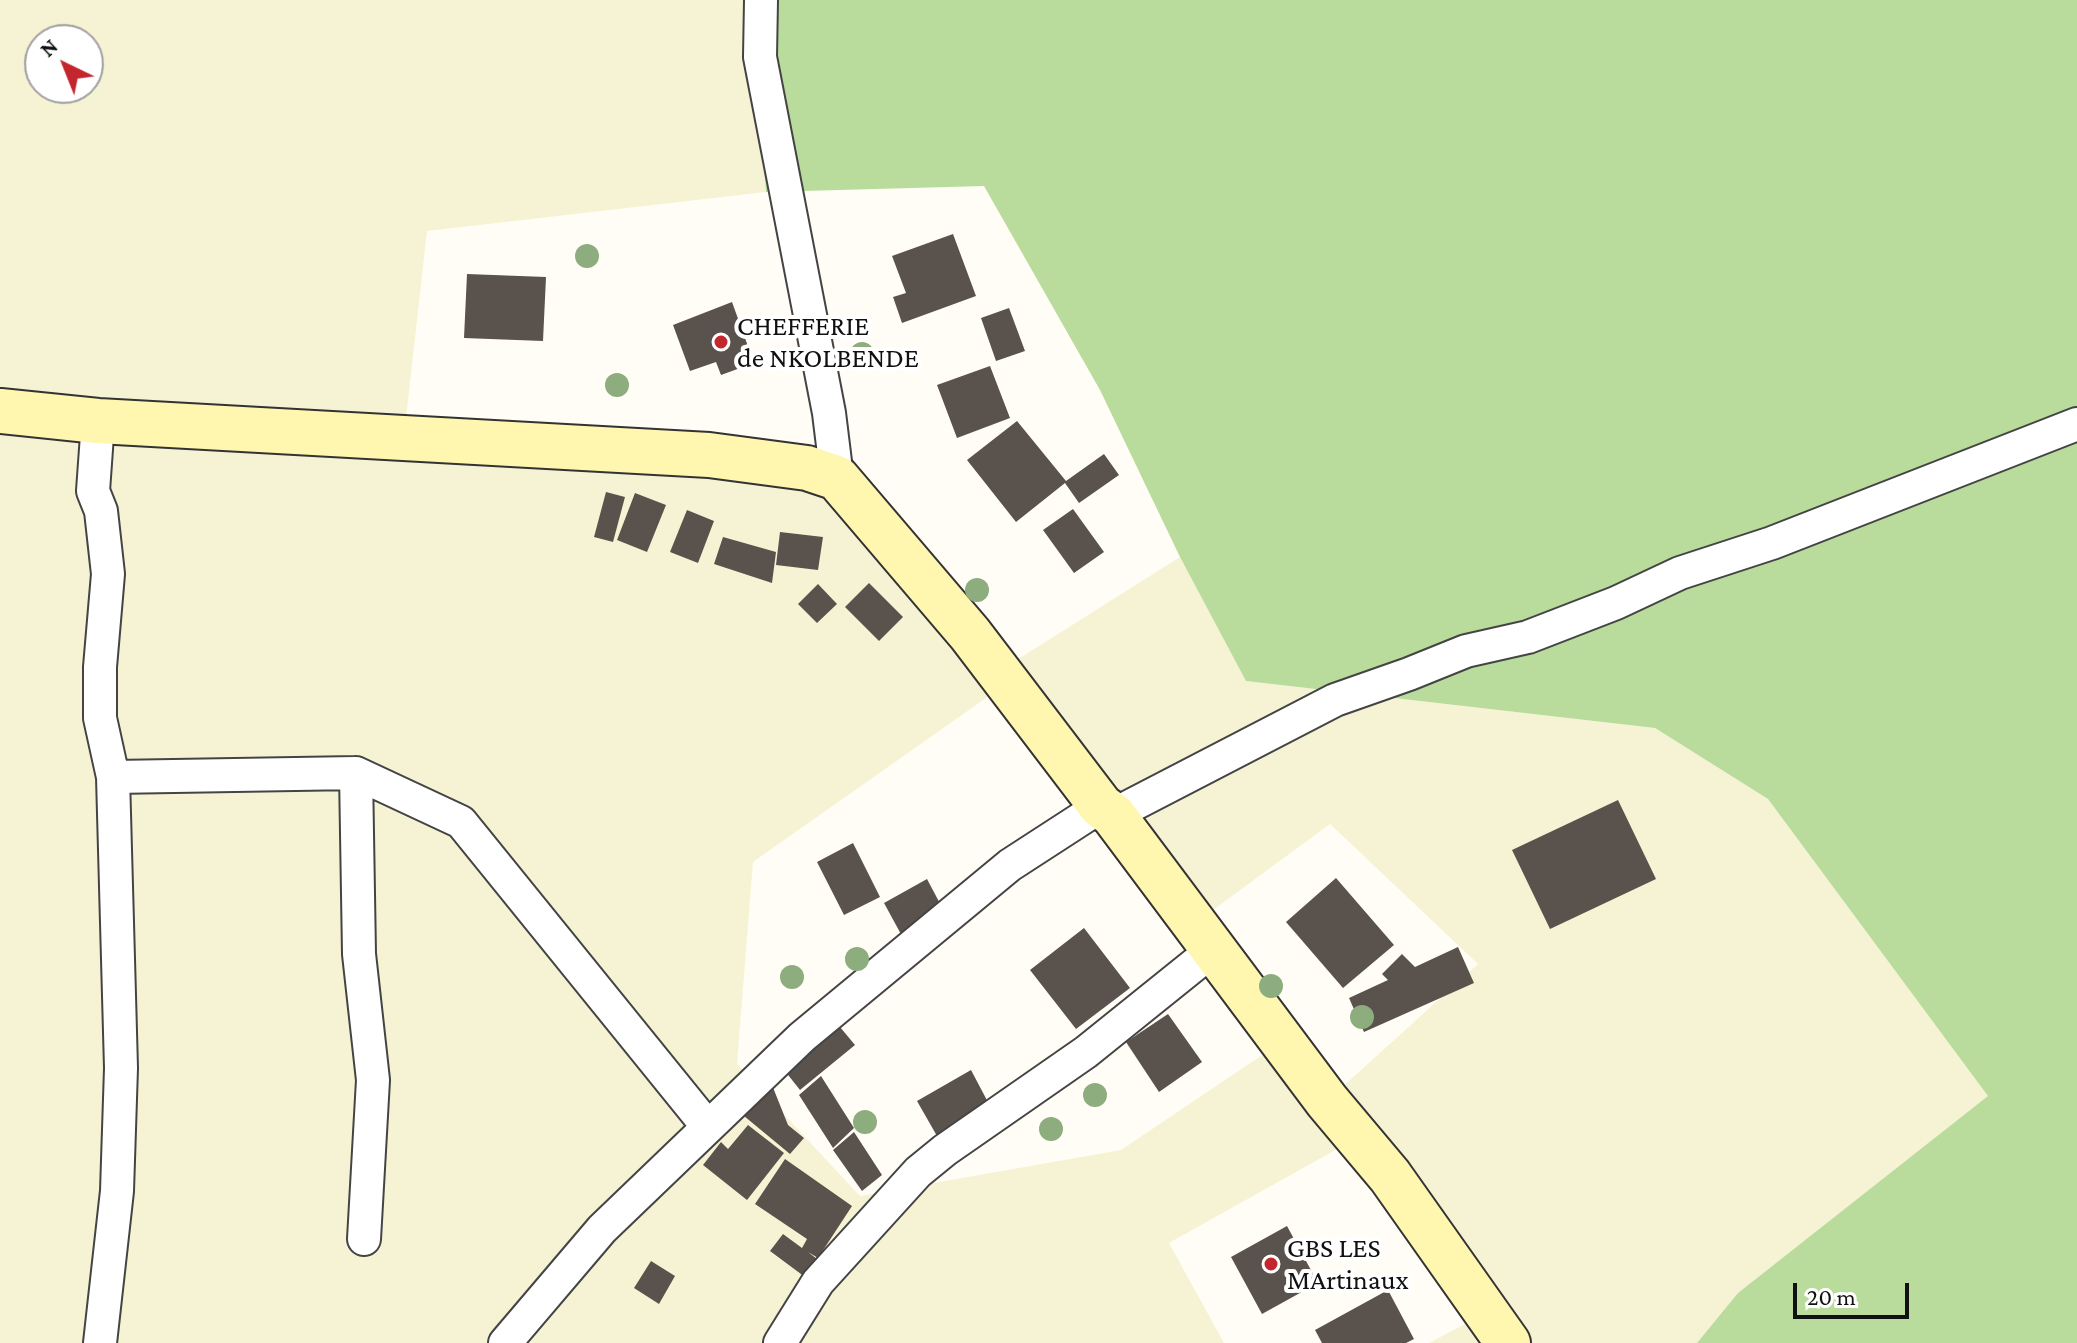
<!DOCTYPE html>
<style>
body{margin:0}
#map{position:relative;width:2077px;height:1343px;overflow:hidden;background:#fffdf5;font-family:"Crimson Pro",serif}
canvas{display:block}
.north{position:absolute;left:24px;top:24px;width:80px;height:80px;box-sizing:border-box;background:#fff;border:2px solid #a0a0a0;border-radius:50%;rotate:317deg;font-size:22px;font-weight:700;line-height:32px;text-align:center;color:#111}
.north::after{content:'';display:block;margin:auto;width:28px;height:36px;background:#c4262e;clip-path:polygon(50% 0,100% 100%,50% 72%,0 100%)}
.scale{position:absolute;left:1793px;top:1283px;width:116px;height:36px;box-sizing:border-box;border:4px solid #111;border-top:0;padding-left:10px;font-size:24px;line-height:28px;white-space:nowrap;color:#111;-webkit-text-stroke:6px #fff;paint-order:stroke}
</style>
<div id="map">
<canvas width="2077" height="1343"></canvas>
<div class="north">N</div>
<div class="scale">20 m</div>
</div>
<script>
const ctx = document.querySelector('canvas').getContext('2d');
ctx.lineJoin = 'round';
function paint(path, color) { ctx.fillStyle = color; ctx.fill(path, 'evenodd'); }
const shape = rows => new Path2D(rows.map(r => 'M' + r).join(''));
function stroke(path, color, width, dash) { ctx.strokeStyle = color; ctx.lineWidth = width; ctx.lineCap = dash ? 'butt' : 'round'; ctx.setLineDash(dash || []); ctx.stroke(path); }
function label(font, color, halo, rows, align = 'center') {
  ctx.font = font + ' "Crimson Pro",serif'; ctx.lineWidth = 8; ctx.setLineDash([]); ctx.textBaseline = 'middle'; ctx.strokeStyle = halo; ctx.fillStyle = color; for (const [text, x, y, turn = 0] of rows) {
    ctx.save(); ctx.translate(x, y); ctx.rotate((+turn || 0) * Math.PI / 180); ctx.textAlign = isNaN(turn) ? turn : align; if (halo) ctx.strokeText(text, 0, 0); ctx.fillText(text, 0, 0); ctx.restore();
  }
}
paint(shape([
 [0,0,750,0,766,192,427,231,404,436,827,487,993,675,1180,557,1247,681,1655,728,1768,799,1989,1096,1739,1293,1697,1343,1429,1343,1484,1314,1355,1139,1169,1243,1224,1343,0,1343],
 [40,40,88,40,88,88,40,88],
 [1003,686,1194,924,1330,824,1478,964,1328,1100,1283,1041,1121,1150,860,1196,737,1064,753,862]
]), '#f6f3d4');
paint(shape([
 [750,0,2077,0,2077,1343,1697,1343,1738,1293,1988,1096,1768,799,1655,728,1246,681,1180,557,1100,390,984,186,766,192]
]), '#b9dc9c');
paint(shape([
 [953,234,976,296,902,323,893,297,906,293,892,256],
 [467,274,546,277,543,341,464,338],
 [732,302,754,363,721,375,716,362,690,371,673,325],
 [1009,308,1025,351,996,361,981,318],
 [990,366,1010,418,957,438,937,385],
 [1017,421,1066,481,1104,454,1119,475,1079,503,1065,483,1016,522,967,460],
 [606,492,625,497,613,542,594,537],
 [635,493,666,505,647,552,617,540],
 [1073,509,1104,552,1074,573,1043,530],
 [687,510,714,521,698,563,670,552],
 [780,532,823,537,818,570,776,565],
 [723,537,776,552,772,583,714,564],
 [869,583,903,617,879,641,845,607],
 [818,584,837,604,817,623,798,604],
 [1618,800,1656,879,1550,929,1512,850],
 [853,843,880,897,844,915,817,862],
 [1336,878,1394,945,1343,988,1286,922],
 [927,879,945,913,902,936,884,903],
 [1084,928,1130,988,1076,1029,1030,970],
 [1458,947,1474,983,1364,1032,1349,998,1388,980,1382,974,1402,954,1415,967],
 [1168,1014,1202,1062,1159,1092,1126,1042],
 [835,1021,855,1045,800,1090,781,1066],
 [971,1070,990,1106,937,1136,917,1101],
 [821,1076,854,1128,833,1148,799,1095],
 [770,1080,788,1125,804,1138,790,1154,738,1111],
 [748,1125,784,1153,747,1200,703,1165,721,1142,728,1149],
 [854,1132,882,1175,862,1191,833,1150],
 [785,1159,852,1206,818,1258,808,1252,817,1259,805,1277,770,1251,783,1234,802,1248,807,1239,755,1204],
 [1287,1226,1318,1283,1262,1314,1231,1257],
 [651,1261,675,1276,659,1304,634,1288],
 [1388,1290,1414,1339,1406,1343,1322,1343,1315,1330]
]), '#5a524d');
const street = shape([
 [761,0,760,57,829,413,837,478],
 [98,421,93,491,101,511,108,574,100,667,100,718,113,777,121,1068,117,1191,100,1343],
 [356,773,359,954,373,1080,364,1239],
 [113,777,356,773,461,822,708,1127],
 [1113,815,1335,700,1409,674,1466,651,1528,637,1616,603,1680,573,1772,543,2077,424],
 [505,1343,602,1229,802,1037,1010,865,1101,806],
 [780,1343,818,1282,918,1172,945,1150,1086,1052,1214,949]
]);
const secondary = shape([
 [0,411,98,421,709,455,807,468,837,478,970,634,1101,806,1113,815,1327,1101,1390,1176,1508,1343]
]);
stroke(street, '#444', 36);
stroke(secondary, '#333', 48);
stroke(street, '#fff', 32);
stroke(secondary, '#fff6b0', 44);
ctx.fillStyle = '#8dad7f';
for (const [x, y] of [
 [587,256],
 [862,354],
 [617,385],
 [977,590],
 [857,959],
 [792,977],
 [1271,986],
 [1362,1017],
 [1095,1095],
 [865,1122],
 [1051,1129]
]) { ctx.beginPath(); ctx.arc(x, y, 12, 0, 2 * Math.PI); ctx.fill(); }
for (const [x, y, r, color] of [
 [721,342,8,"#c4262e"],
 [1271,1264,8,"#c4262e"]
]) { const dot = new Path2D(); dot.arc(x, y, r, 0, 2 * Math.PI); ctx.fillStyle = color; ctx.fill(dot); stroke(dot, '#fff', 3); }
label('28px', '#111', '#fff', [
 ["CHEFFERIE",737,326],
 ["de NKOLBENDE",737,358],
 ["GBS LES",1287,1248],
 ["MArtinaux",1287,1280]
], 'left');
</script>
